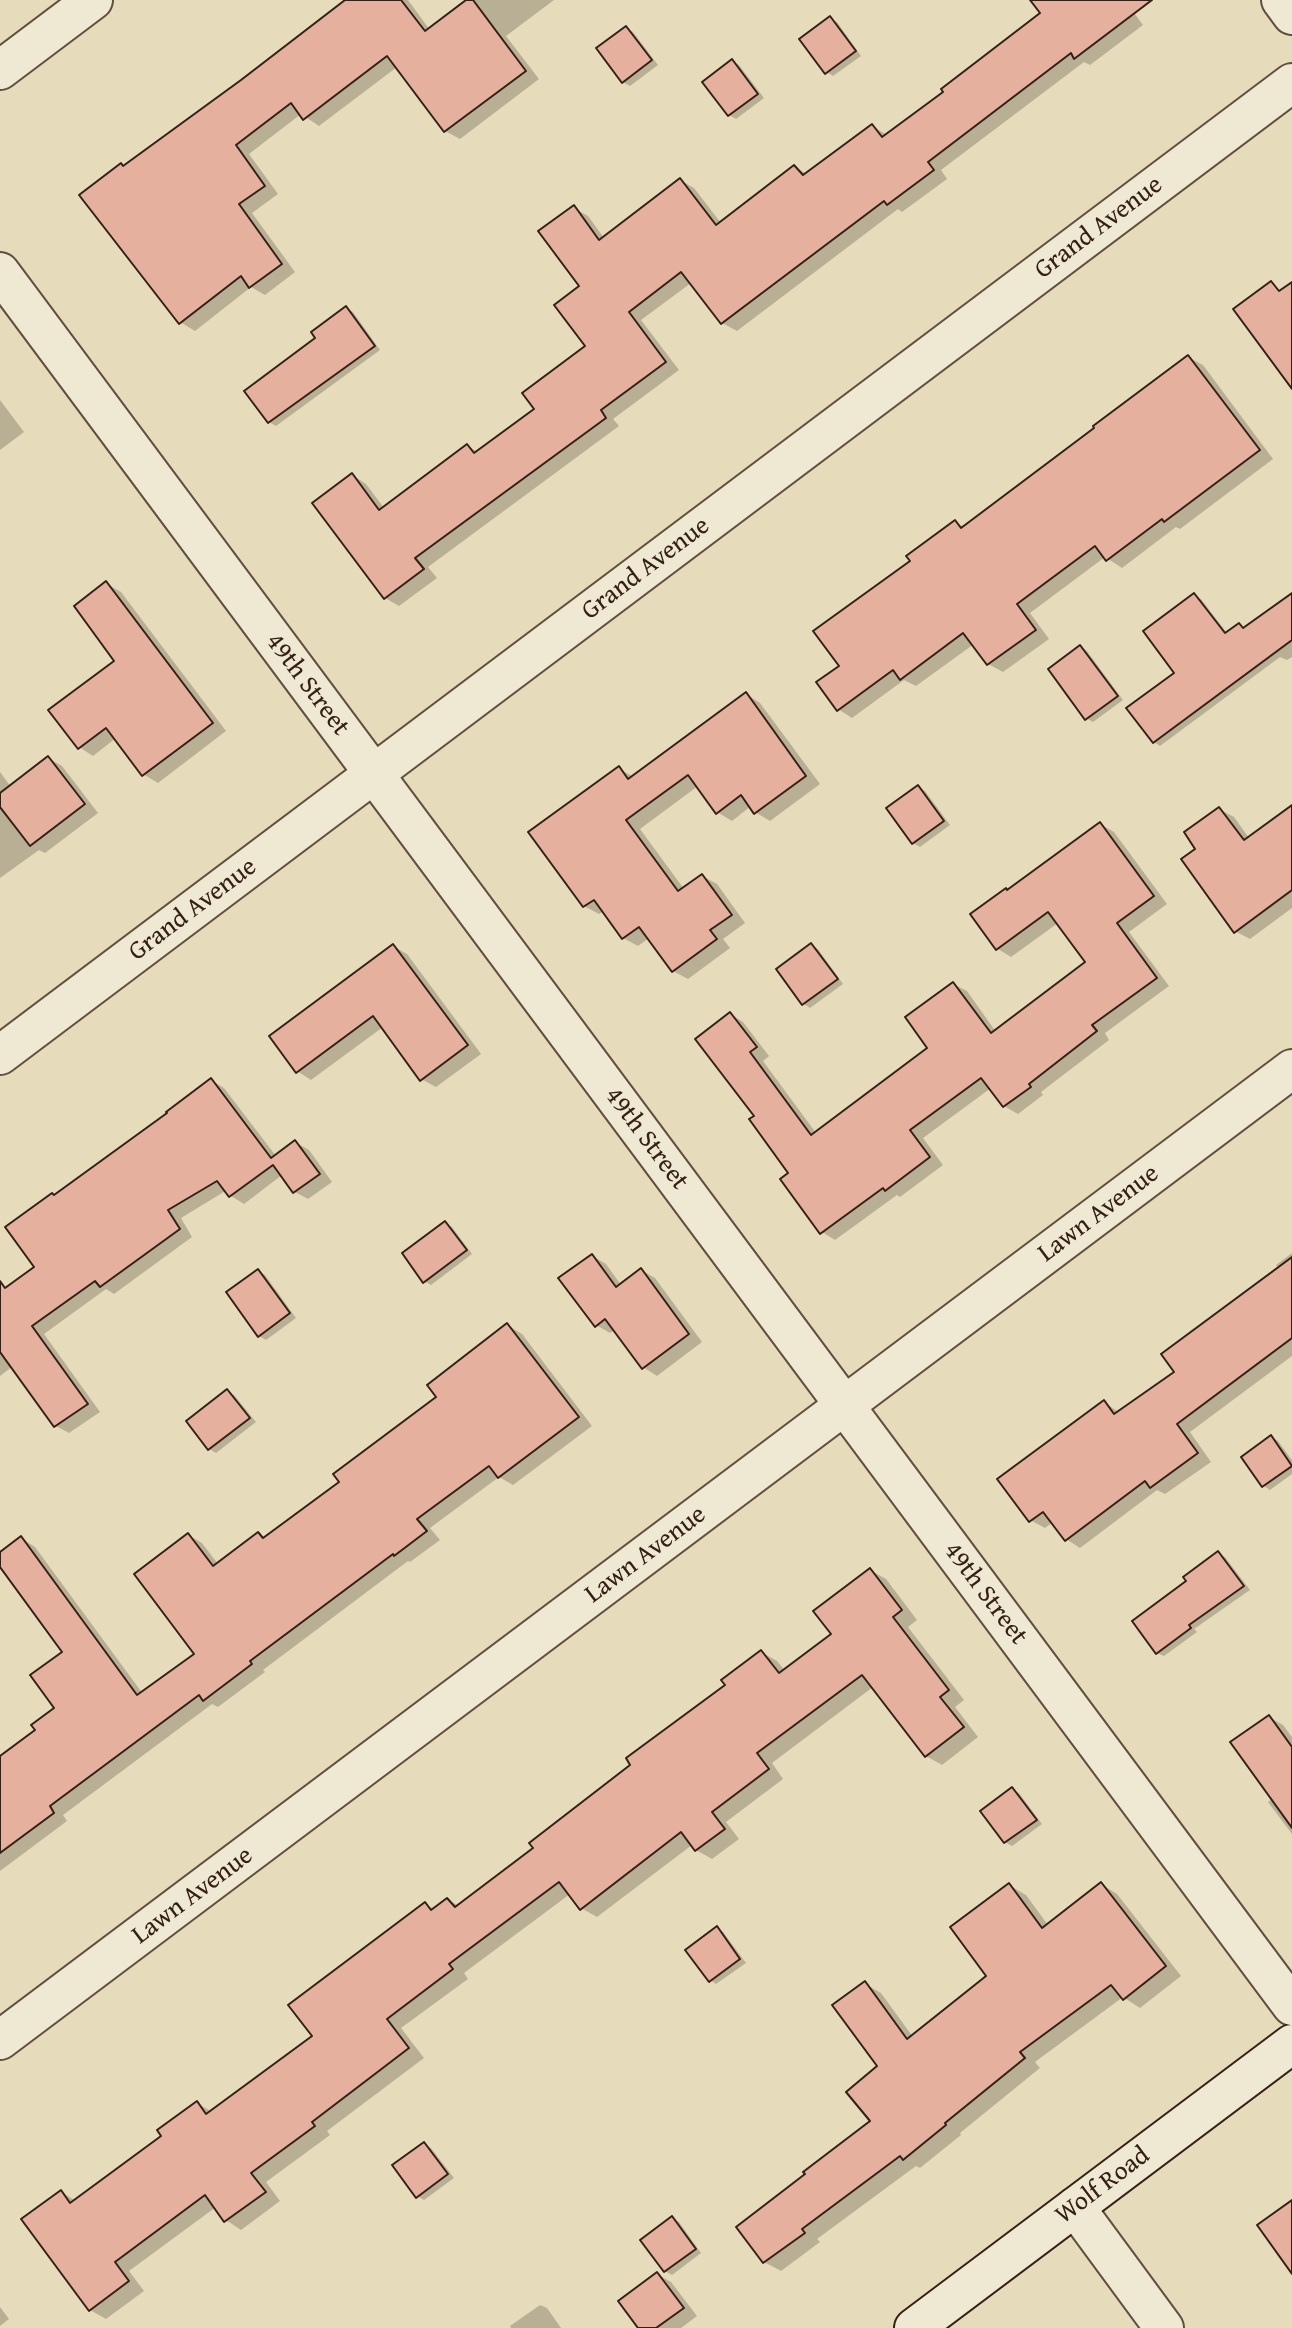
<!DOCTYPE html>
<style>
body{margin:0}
canvas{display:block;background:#e6dbba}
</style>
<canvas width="1292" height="2328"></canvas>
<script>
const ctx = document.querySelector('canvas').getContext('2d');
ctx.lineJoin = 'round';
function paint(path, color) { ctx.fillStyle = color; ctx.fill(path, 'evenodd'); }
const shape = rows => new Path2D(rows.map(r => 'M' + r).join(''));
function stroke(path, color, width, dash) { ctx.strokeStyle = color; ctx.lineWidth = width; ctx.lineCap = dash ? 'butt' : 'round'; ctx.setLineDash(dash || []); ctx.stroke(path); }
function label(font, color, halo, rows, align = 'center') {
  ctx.font = font + ' "Gentium Book Plus",serif'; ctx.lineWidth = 5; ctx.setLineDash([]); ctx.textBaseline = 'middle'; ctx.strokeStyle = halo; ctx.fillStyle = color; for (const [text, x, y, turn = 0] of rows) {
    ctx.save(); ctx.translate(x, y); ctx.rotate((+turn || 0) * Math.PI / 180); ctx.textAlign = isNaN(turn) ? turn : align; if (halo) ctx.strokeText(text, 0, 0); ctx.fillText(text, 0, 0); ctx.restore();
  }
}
paint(shape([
 [348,0,408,0,430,30,469,0,554,0,506,36,539,79,460,139,445,131,397,67,319,126,301,114,249,154,278,194,252,213,295,272,265,295,251,287,195,331,180,322,121,165,125,167,242,81],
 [1033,0,1135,0,1128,5,1143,25,1090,65,1084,62,941,170,947,179,902,212,898,209,737,331,722,323,691,283,641,320,679,370,613,419,619,426,428,567,437,578,399,606,385,598,352,475,366,484,384,508,467,446,478,452,536,409,587,347,574,208,588,216,604,238,680,180,694,188,721,223,794,167,807,174,872,126,887,135,946,92,1043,14],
 [830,19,837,22,861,56,833,76,827,72],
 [626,28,633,32,658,65,630,86,623,82],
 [732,61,739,65,764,98,736,119,729,115],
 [346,308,353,312,380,350,276,426,269,422,318,338],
 [1188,357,1203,365,1273,459,1180,529,1176,527,1122,568,1105,557,1030,613,1049,639,1003,672,988,664,974,644,916,686,904,680,852,718,838,709,841,666,912,562,955,522,964,527],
 [0,400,24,432,0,450],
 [107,584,121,592,226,731,158,783,143,774,116,738,93,756,79,747,117,661],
 [1194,595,1201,599,1227,633,1239,625,1246,628,1292,600,1292,657,1287,660,1280,657,1160,746,1154,742,1176,673],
 [1081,647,1087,651,1123,700,1093,722,1086,718],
 [746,694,760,703,820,784,770,821,755,812,751,806,732,821,717,812,698,786,640,829,684,889,702,876,717,884,745,923,723,939,730,948,688,979,673,971,649,938,638,946,623,938,604,911,599,914,584,906,619,769,634,777],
 [48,758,62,766,98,813,45,853,39,850,0,878,0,772,11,787],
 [918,787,925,791,950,825,920,847,913,843],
 [1292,807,1292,908,1250,939,1235,931,1198,849,1219,809,1234,817,1249,838],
 [1100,824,1114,832,1167,904,1129,932,1169,986,1105,1033,1109,1040,1041,1092,1043,1095,1018,1114,1004,1106,991,1088,923,1138,943,1165,900,1197,897,1195,835,1240,822,1232,791,1173,757,1116,730,1014,743,1022,769,1056,763,1061,816,1133,930,1049,953,984,967,991,996,1032,1087,962,1058,923,1011,957,998,949,973,914,1008,891],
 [811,945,818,949,843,984,810,1008,804,1004,778,969],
 [393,946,407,954,481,1054,436,1087,421,1079,383,1027,311,1080,297,1071],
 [211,1080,224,1088,276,1156,295,1142,309,1150,332,1182,308,1199,295,1192,282,1175,244,1204,231,1196,227,1190,181,1218,192,1237,114,1294,106,1289,44,1334,100,1412,69,1433,56,1426,13,1366,0,1376,0,1293,37,1268,55,1197,169,1114],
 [445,1223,452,1227,472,1254,431,1285,424,1281],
 [1292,1253,1292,1356,1190,1432,1211,1462,1165,1494,1157,1490,1080,1548,1066,1539,1053,1522,1045,1528,1030,1520,1104,1402,1120,1413,1177,1372,1279,1269,1276,1265],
 [592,1256,606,1264,621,1285,641,1270,655,1278,702,1342,657,1376,643,1367,615,1330,610,1333,596,1325],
 [258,1271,265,1275,296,1318,266,1340,259,1336],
 [507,1325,522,1334,592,1426,513,1485,499,1477,430,1528,440,1540,410,1562,408,1561,263,1670,265,1672,218,1707,212,1704,63,1815,67,1821,0,1871,0,1759,38,1731,57,1708,64,1652,0,1565,0,1554,21,1538,35,1547,143,1694,196,1654,188,1535,202,1543,218,1564,258,1534,265,1538,341,1482,439,1398],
 [228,1391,234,1395,256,1422,216,1453,209,1449],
 [1271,1437,1278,1441,1292,1460,1292,1474,1270,1490,1264,1486],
 [1218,1554,1225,1557,1250,1590,1194,1629,1197,1632,1164,1656,1157,1653,1189,1581],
 [870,1570,886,1579,917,1620,908,1627,964,1700,955,1707,978,1737,942,1765,926,1756,873,1687,772,1763,783,1779,726,1822,739,1839,712,1859,696,1850,692,1845,597,1917,581,1908,570,1894,464,1973,468,1979,401,2028,424,2058,327,2131,330,2135,266,2182,280,2201,241,2230,226,2220,216,2207,129,2271,144,2291,106,2319,90,2310,61,2192,76,2201,164,2136,197,2103,212,2112,314,2037,425,1904,434,1909,448,1900,459,1906,536,1848,727,1685,761,1652,777,1661,785,1671,833,1635],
 [1269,1717,1283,1725,1292,1737,1292,1834,1268,1802,1273,1798],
 [1012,1790,1019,1793,1042,1824,1012,1846,1005,1842],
 [1101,1884,1117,1894,1181,1976,1140,2008,1123,1997,1035,2062,1040,2068,960,2133,961,2135,920,2168,916,2166,817,2239,820,2242,781,2271,764,2262,738,2228,873,2121,879,2066,865,1984,881,1993,913,2037,988,1976,1009,1885,1026,1895,1048,1925],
 [717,1928,723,1932,746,1963,716,1984,710,1980],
 [424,2144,431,2148,454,2178,424,2200,417,2196],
 [672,2218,679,2222,701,2253,672,2275,665,2271],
 [657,2274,671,2282,697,2316,681,2328,640,2328],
 [540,2305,547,2308,561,2328,511,2328,510,2326],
 [0,2307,9,2319,0,2326]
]), '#0003');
const building = shape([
 [345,0,401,0,425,31,466,0,473,0,526,71,444,132,387,56,303,120,291,103,236,145,265,186,239,204,282,264,249,288,241,276,179,324,79,195,121,163,123,166,241,80,345,0],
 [1030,0,1152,0,1074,59,1071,53,928,162,934,170,887,205,884,201,721,324,681,272,629,312,666,362,601,410,606,418,415,558,424,569,384,599,312,503,352,473,379,510,467,444,474,453,534,409,522,393,585,346,554,305,579,286,538,231,574,205,599,240,680,178,716,225,794,165,803,175,872,124,882,137,943,92,941,89,1040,13,1030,0],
 [830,16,856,51,825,74,799,39,830,16],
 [626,26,652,60,622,83,596,48,626,26],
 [732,59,758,94,728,116,702,82,732,59],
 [1271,281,1279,291,1292,282,1292,389,1233,309,1271,281],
 [346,306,375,346,268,423,244,391,315,338,311,332,346,306],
 [1188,355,1260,450,1164,522,1162,519,1106,561,1095,546,1017,604,1036,630,987,665,963,633,900,680,893,670,837,711,816,682,839,666,813,631,910,561,906,556,955,520,961,528,1094,428,1093,426,1188,355],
 [106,581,213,723,142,776,106,728,78,749,48,710,114,661,74,606,106,581],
 [1194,593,1225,633,1239,623,1243,628,1292,593,1292,640,1153,743,1126,708,1174,673,1143,631,1194,593],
 [1080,645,1118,696,1085,720,1048,669,1080,645],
 [746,692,806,776,754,814,741,795,716,814,688,775,626,820,678,891,702,874,732,915,710,930,717,939,672,972,639,927,622,939,594,900,583,907,528,832,619,766,628,779,746,692],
 [48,756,85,804,30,846,0,807,0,793,48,756],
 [918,785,944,821,912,844,886,808,918,785],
 [1292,805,1292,890,1234,933,1181,859,1195,849,1184,832,1219,807,1244,840,1292,805],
 [1100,822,1154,896,1117,923,1157,978,1092,1025,1097,1031,1029,1084,1031,1087,1003,1107,981,1078,910,1130,930,1157,885,1191,883,1188,820,1234,780,1179,788,1173,749,1119,754,1116,695,1039,730,1012,757,1047,750,1052,811,1135,927,1048,905,1017,953,982,991,1033,1085,962,1048,912,996,950,970,914,1006,888,1007,890,1100,822],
 [811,943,838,979,802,1005,776,969,811,943],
 [393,944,468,1045,420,1081,373,1016,296,1073,269,1036,393,944],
 [211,1078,271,1158,295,1140,320,1174,293,1193,273,1165,229,1197,217,1181,168,1210,180,1229,100,1287,95,1281,32,1326,88,1404,54,1427,0,1352,0,1281,5,1288,34,1267,5,1227,52,1193,54,1195,167,1113,166,1112,211,1078],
 [445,1221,467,1250,423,1283,402,1253,445,1221],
 [592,1254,616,1287,641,1268,689,1334,642,1369,605,1319,595,1327,558,1278,592,1254],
 [1292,1257,1292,1338,1177,1424,1198,1453,1150,1488,1145,1481,1065,1541,1043,1512,1029,1522,997,1479,1104,1400,1114,1414,1174,1372,1161,1354,1292,1257],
 [258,1269,290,1313,258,1337,226,1292,258,1269],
 [507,1323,579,1417,498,1478,489,1466,417,1519,427,1531,394,1556,393,1554,250,1661,252,1664,203,1701,199,1695,50,1806,54,1813,0,1853,0,1756,35,1730,31,1725,54,1708,30,1675,62,1652,0,1567,0,1552,21,1536,137,1695,194,1654,134,1574,188,1533,213,1566,258,1532,263,1538,339,1482,333,1474,436,1397,427,1385,507,1323],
 [227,1389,250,1418,208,1450,186,1421,227,1389],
 [1271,1435,1292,1466,1262,1487,1241,1457,1271,1435],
 [1218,1551,1244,1586,1189,1625,1191,1628,1156,1654,1132,1621,1186,1581,1183,1577,1218,1551],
 [870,1568,902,1610,893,1617,949,1690,940,1697,964,1727,925,1757,862,1675,757,1753,769,1769,712,1812,725,1829,695,1851,681,1832,580,1910,559,1882,449,1964,453,1969,387,2019,409,2048,312,2122,315,2126,251,2173,266,2192,224,2222,205,2195,115,2262,129,2281,89,2311,21,2219,61,2190,70,2203,161,2136,157,2130,197,2101,206,2114,312,2036,288,2005,425,1902,431,1910,447,1898,455,1907,533,1848,529,1843,630,1765,626,1758,725,1685,721,1680,761,1650,779,1673,831,1634,813,1611,870,1568],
 [1269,1715,1292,1747,1292,1828,1230,1742,1269,1715],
 [1012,1787,1037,1820,1004,1843,980,1811,1012,1787],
 [1101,1882,1166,1966,1123,2000,1111,1985,1020,2052,1025,2058,945,2123,946,2125,903,2160,900,2156,802,2229,805,2233,763,2263,736,2227,805,2174,803,2172,870,2121,846,2092,877,2066,832,2005,865,1981,907,2039,986,1976,950,1927,1009,1883,1042,1928,1101,1882],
 [717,1926,740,1959,709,1982,685,1950,717,1926],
 [424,2142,448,2174,416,2198,392,2165,424,2142],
 [1292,2200,1292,2274,1257,2225,1292,2200],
 [672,2216,696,2249,664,2272,640,2240,672,2216],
 [657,2272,684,2308,656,2328,638,2328,618,2301,657,2272]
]);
paint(building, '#e5b09e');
stroke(building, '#342015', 2);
const street = shape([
 [1281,0,1292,15],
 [0,70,93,0],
 [0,272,1292,2006],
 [0,1055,1292,83],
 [0,2040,1292,1069],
 [1075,2207,1164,2328]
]);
const secondary = shape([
 [914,2328,1292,2044]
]);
stroke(street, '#604f3e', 42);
stroke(secondary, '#342015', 42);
stroke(street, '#efe8d2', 38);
stroke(secondary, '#efe8d2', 38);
label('26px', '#342015', '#efe8d2', [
 ["Grand Avenue",1099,228,-37],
 ["Grand Avenue",646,569,-37],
 ["49th Street",307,685,53],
 ["Grand Avenue",193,910,-37],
 ["49th Street",646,1139,53],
 ["Lawn Avenue",1099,1214,-37],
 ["Lawn Avenue",646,1555,-37],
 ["49th Street",985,1594,53],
 ["Lawn Avenue",193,1896,-37],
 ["Wolf Road",1103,2186,-37]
]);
</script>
